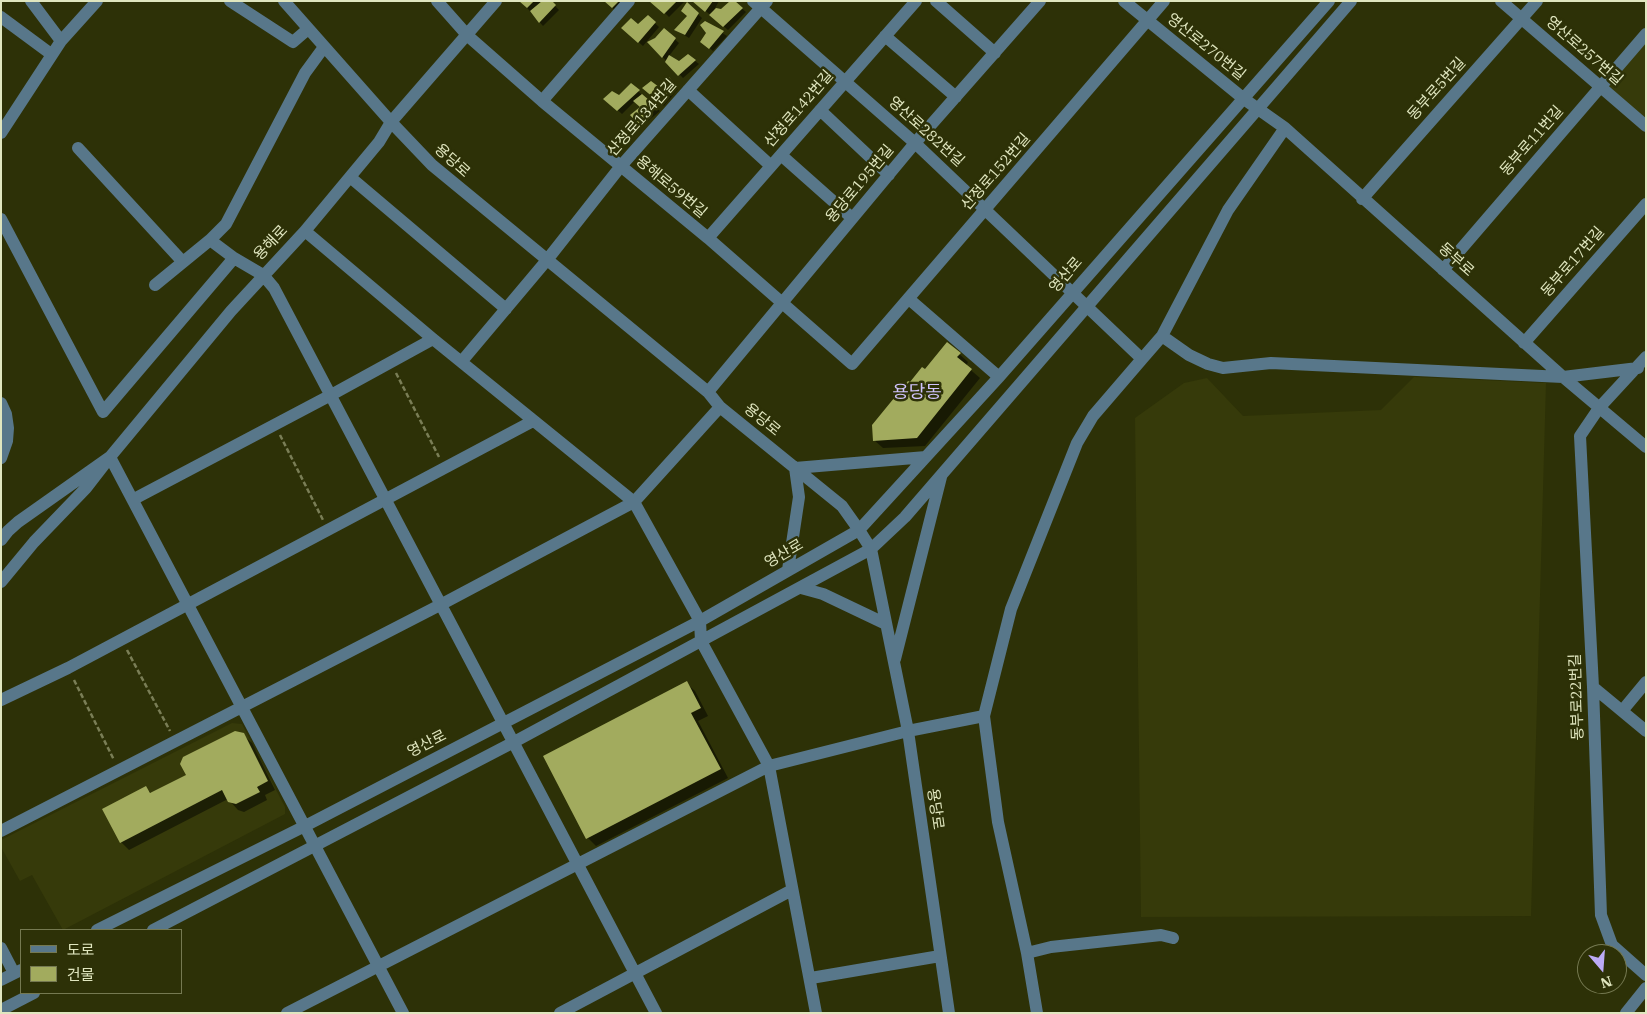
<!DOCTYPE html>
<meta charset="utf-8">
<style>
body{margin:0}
#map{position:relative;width:1647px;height:1014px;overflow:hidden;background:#2d3107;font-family:"IBM Plex Serif","Noto Sans KR",serif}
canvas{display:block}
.frame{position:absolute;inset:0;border:2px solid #e0e6bf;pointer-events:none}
.legend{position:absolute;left:20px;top:929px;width:162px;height:65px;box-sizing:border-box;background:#2d3107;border:1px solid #757951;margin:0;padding:6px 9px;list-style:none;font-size:15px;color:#e0e6bf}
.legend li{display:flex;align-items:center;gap:10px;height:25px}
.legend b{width:25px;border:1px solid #757951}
.north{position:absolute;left:1577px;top:944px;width:50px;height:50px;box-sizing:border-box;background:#2d3107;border:1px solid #757951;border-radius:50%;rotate:162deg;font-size:14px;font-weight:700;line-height:20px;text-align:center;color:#e0e6bf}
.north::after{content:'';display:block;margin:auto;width:18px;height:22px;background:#bcaaf6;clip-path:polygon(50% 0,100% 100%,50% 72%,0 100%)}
</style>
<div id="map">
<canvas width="1647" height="1014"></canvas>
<div class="frame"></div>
<ul class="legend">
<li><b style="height:6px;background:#58778a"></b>도로</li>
<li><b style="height:14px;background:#a2ab5e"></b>건물</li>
</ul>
<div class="north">N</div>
</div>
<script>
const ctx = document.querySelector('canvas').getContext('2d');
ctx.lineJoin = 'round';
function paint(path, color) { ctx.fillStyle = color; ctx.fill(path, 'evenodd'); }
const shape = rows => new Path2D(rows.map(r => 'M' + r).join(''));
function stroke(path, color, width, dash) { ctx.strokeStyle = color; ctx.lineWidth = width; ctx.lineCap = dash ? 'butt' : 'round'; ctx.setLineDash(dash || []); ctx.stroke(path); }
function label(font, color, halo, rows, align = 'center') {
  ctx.font = font + ' "IBM Plex Serif","Noto Sans KR",serif'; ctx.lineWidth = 5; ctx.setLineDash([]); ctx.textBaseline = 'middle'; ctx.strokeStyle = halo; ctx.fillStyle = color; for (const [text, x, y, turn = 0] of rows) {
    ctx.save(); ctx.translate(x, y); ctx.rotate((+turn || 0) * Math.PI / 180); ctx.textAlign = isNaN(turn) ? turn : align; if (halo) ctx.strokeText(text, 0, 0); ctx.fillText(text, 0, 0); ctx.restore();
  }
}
paint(shape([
 [1646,26,1646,125,1598,85],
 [1414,377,1546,383,1531,916,1141,917,1135,418,1184,383,1207,378,1243,416,1381,410],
 [232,723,242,724,285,807,285,814,63,930,32,875,20,881,1,847,1,840]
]), '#363a0a');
paint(shape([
 [521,1,550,1,559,10,543,26],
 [605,1,627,1,616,11],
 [653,1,685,1,669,17],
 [694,1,719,1,712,14,721,11,733,1,746,12,728,30],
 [687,4,702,18,689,38,676,30,689,16],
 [648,17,659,27,643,46,623,28,638,26],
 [705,22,727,36,713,51,706,45,707,33],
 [664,30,679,43,669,56,679,63,695,61,699,64,683,78,649,43],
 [669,79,678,89,664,106,648,91,659,88],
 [631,85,660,111,642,126,631,116,642,108,635,101,622,114,609,102,619,97],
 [948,344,968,362,966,366,980,378,925,446,883,448,874,440,910,384,925,371],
 [686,683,695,691,708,716,698,721,728,778,596,846,588,838,545,756],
 [243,735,252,743,275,790,265,795,267,800,244,812,238,810,228,799,129,850,121,842,146,788,152,794,187,775]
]), '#0007');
paint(shape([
 [519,1,534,1,527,8],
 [542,1,552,1,556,5,539,23,530,11],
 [604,1,619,1,612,8],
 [649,1,677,1,664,14],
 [692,1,713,1,705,12],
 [730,1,735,1,743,8,723,27,709,15,716,8,721,9],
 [687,2,699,13,685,35,674,30,687,16,681,11],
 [648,15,656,22,638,43,621,28,631,18,638,24],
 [705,21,724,31,709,49,700,42,706,33,700,25],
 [664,28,676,38,662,58,647,42,655,38],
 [688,54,696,60,678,76,665,62,669,55,679,61],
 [669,77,675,84,660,103,642,88,651,81,659,87],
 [631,83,640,90,617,111,603,99,612,91,619,95],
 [642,94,657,107,638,124,630,115,640,107,633,101],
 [947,342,961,353,957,357,972,369,917,438,873,441,872,425,908,381,910,382,922,367,925,369],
 [687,681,701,708,691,713,721,769,586,839,543,756],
 [235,731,244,733,268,781,257,787,260,792,236,804,228,802,222,790,120,843,102,809,146,786,150,793,186,775,180,764,183,757]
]), '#a2ab5e');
stroke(shape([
 [396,373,439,457],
 [280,435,323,520],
 [127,650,170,731],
 [74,680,114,760]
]), '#7a7e56', 2.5, [5, 2.5]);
stroke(shape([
 [31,1,61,41],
 [230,1,293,42,308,29],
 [284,1,391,122,432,165,708,392,720,407,842,506,859,530,871,549,908,731,949,1013],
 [437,1,468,36,542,101,708,238,852,364,1164,1],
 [753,1,915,143,1142,359,1093,416,1077,443,1011,609,984,716,998,822,1027,953,1037,1013],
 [936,1,995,53],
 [1124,1,1244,99,1285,128,1563,377,1646,447],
 [1501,1,1646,126],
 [1,17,51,54],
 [885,36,956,97],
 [688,90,771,166],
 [542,101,629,1],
 [820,110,889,175],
 [1,133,61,41,97,1],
 [78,148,182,261],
 [781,155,852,218],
 [350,177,506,309],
 [1362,199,1537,1],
 [1,219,103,412,234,258,263,275,274,288,656,1013],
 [305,231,433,339,634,502,700,621,701,641,769,766,816,1013],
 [708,238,916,1],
 [210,240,226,224,305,73,324,47],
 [1443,270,1646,34],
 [155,285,210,240,234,258],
 [909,299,999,377],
 [1162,336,1189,355,1208,364,1223,368,1271,363,1563,377,1638,368],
 [1524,343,1646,204],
 [1646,357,1599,408,1580,436,1593,687,1601,915,1612,945,1646,975],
 [1142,359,1162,336,1228,210,1285,128],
 [462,361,547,260,621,166,767,1],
 [708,392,915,143,1040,1],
 [1,403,6,414,8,428,7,441,1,458],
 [134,499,331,395,433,339],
 [1,540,8,531,18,522,110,457,231,311,305,231,379,142,391,122,496,1],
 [788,570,799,497,795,468,926,457],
 [1,582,34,542,86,488,110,457,403,1013],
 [801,588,823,594,886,624],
 [895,659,941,477],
 [1593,687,1646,731],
 [1,700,68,668,533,421],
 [1622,711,1646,682],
 [1,831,442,604,634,502,720,407],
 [97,930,305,826,700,621,859,530,999,377,1329,1],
 [153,930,514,742,871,549,905,517,1351,1],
 [1,948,14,973],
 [1027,953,1051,947,1161,935,1173,938],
 [811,978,940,956],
 [1,980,21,970],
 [1,1010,34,993],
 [287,1013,769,766,908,731,984,716],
 [560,1013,792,890],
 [1626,1013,1646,988]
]), '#58778a', 12);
label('15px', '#e0e6bf', '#2d3107', [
 ["영산로270번길",1206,47,39],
 ["영산로257번길",1584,51,41],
 ["동부로5번길",1437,89,-48],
 ["산정로142번길",799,109,-49],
 ["산정로134번길",642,118,-49],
 ["영산로282번길",926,132,42],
 ["동부로11번길",1532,141,-49],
 ["용당로",452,161,42],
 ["산정로152번길",996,172,-49],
 ["용당로195번길",860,184,-50],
 ["용해로59번길",671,187,40],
 ["용해로",271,243,-47],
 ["동부로",1456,260,42],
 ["동부로17번길",1573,262,-49],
 ["영산로",1066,275,-49],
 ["용당로",762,420,39],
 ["영산로",784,554,-30],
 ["동부로22번길",1577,697,-92],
 ["영산로",427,744,-27],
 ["용당로",935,809,82]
]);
label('18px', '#d0c3fc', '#2d3107', [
 ["용당동",917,393]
]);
</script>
